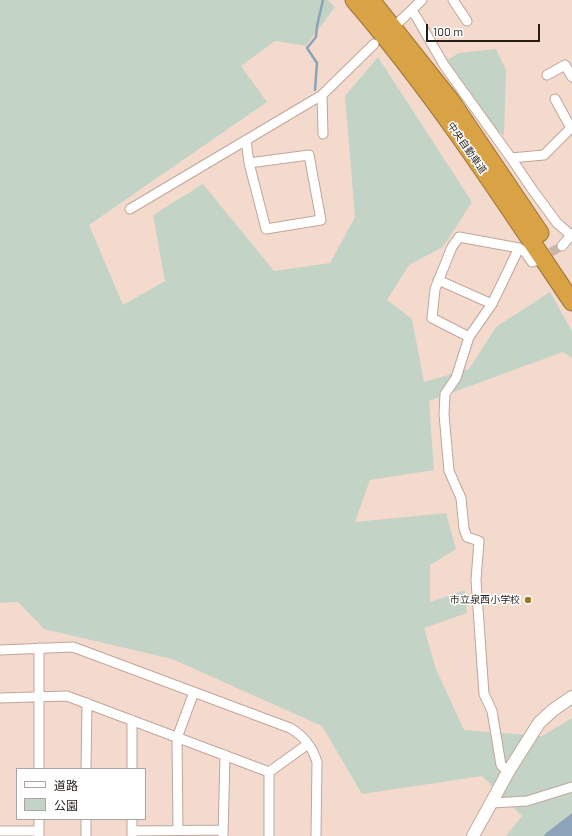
<!DOCTYPE html>
<meta charset="utf-8">
<style>
body{margin:0}
#map{position:relative;width:572px;height:836px;overflow:hidden;background:#f4dacd;font-family:Barlow,"Noto Sans JP",sans-serif}
canvas{display:block}
.legend{position:absolute;left:16px;top:768px;width:130px;height:52px;box-sizing:border-box;background:#fff;border:1px solid #a9a5a3;margin:0;padding:5px 7px;list-style:none;font-size:12px;color:#271e19}
.legend li{display:flex;align-items:center;gap:8px;height:20px}
.legend b{width:20px;border:1px solid #a9a5a3}
.scale{position:absolute;left:426px;top:24px;width:114px;height:18px;box-sizing:border-box;border:2px solid #271e19;border-top:0;padding-left:5px;font-size:12px;line-height:14px;white-space:nowrap;color:#271e19;-webkit-text-stroke:3px #fff;paint-order:stroke}
</style>
<div id="map">
<canvas width="572" height="836"></canvas>
<ul class="legend">
<li><b style="height:5px;background:#fff"></b>道路</li>
<li><b style="height:11px;background:#c3d4c6"></b>公園</li>
</ul>
<div class="scale">100 m</div>
</div>
<script>
const ctx = document.querySelector('canvas').getContext('2d');
ctx.lineJoin = 'round';
function fillPath(path, color) { ctx.fillStyle = color; ctx.fill(path, 'evenodd'); }
function stroke(path, color, width, dash) { ctx.strokeStyle = color; ctx.lineWidth = width; ctx.lineCap = dash ? 'butt' : 'round'; ctx.setLineDash(dash || []); ctx.stroke(path); }
function drawText(font, color, halo, rows, align = 'center') {
  ctx.font = font + ' Barlow,"Noto Sans JP",sans-serif'; ctx.lineWidth = 3; ctx.setLineDash([]); ctx.textBaseline = 'middle'; ctx.strokeStyle = halo; ctx.fillStyle = color; for (const [text, x, y, turn = 0] of rows) {
    ctx.save(); ctx.translate(x, y); ctx.rotate((+turn || 0) * Math.PI / 180); ctx.textAlign = isNaN(turn) ? turn : align; if (halo) ctx.strokeText(text, 0, 0); ctx.fillText(text, 0, 0); ctx.restore();
  }
}
fillPath(new Path2D(`
 M 0,0 L 328,0 L 335,7 L 306,46 L 275,41 L 241,66 L 267,102 L 89,225 L 123,305 L 165,281 L 153,215 L 203,184 L 274,271 L 330,263 L 355,217 L 345,96 L 378,57 L 472,202 L 443,247 L 409,265 L 387,300 L 412,319 L 424,382 L 469,369 L 496,327 L 550,292 L 572,331 L 572,358 L 563,352 L 429,401 L 434,470 L 370,480 L 355,522 L 446,513 L 456,549 L 430,565 L 430,602 L 465,590 L 467,613 L 424,628 L 436,669 L 464,730 L 542,736 L 572,718 L 572,813 L 544,836 L 506,836 L 522,816 L 482,776 L 362,794 L 322,726 L 172,659 L 44,629 L 18,602 L 0,603 Z
 M 496,49 L 506,70 L 504,135 L 495,129 L 447,60 L 459,53 Z`), '#c3d4c6');
fillPath(new Path2D(`
 M 572,813 L 572,836 L 544,836 L 545,834 Z`), '#8ca3b9');
stroke(new Path2D(`
 M 315,90 L 317,63 L 307,48 L 316,37 L 317,26 L 323,0`), '#8ca3b9', 2.5);
stroke(new Path2D(`
 M 539,259 L 562,246`), '#cbb4a9', 9, [9, 4.5]);
const minor = new Path2D(`
 M 453,0 L 467,21
 M 412,11 L 417,18 L 444,65 L 511,158 L 532,189 L 557,223 L 571,235
 M 399,22 L 422,0
 M 547,75 L 565,65 L 572,77
 M 322,95 L 323,134
 M 555,99 L 571,128
 M 246,140 L 249,163 L 266,229 L 321,220 L 309,155 L 249,163
 M 511,158 L 544,155 L 572,127
 M 130,209 L 322,95 L 374,44
 M 562,246 L 572,234
 M 438,280 L 492,304
 M 469,337 L 432,318 L 435,289 L 452,247 L 459,237 L 519,248 L 525,252 L 532,262 L 538,260
 M 0,650 L 73,647 L 290,728 C 304,736 312,746 317,762 L 316,836
 M 0,698 L 67,696 L 269,772
 M 132,720 L 132,769
 M 39,769 L 39,648
 M 86,769 L 87,703
 M 269,772 L 269,836
 M 269,772 L 308,744
 M 508,772 L 501,765 L 492,711 L 484,694 L 476,580 L 479,541 L 467,537 L 464,529 L 461,498 L 449,471 L 444,414 L 445,394 L 456,378 L 469,337 L 492,304 L 519,248
 M 492,803 L 527,801 L 572,787
 M 39,819 L 39,836
 M 178,830 L 177,738 L 194,692
 M 0,831 L 39,831
 M 132,831 L 223,830
 M 86,836 L 86,819
 M 132,836 L 132,819
 M 223,836 L 225,755`);
const tertiary = new Path2D(`
 M 473,836 L 508,772 L 539,723 L 553,710 L 572,697`);
const motorway = new Path2D(`
 M 354,0 C 435,94 503,199 572,302
 M 371,0 L 451,101 L 540,233`);
stroke(minor, '#bfa69a', 11);
stroke(tertiary, '#bfa69a', 14);
stroke(motorway, '#9a7436', 19);
stroke(minor, '#fff', 9);
stroke(tertiary, '#fff', 12);
stroke(motorway, '#d8a245', 17);
for (const [x, y, r, color] of [
 [528,600,4,"#9c7823"]
]) { const dot = new Path2D(); dot.arc(x, y, r, 0, 2 * Math.PI); ctx.fillStyle = color; ctx.fill(dot); stroke(dot, '#fff', 1.5); }
drawText('10px', '#271e19', '#fff', [
 ["中央自動車道",467,148,55]
]);
drawText('10px', '#271e19', '#fff', [
 ["市立泉西小学校",520,600]
], 'right');
</script>
